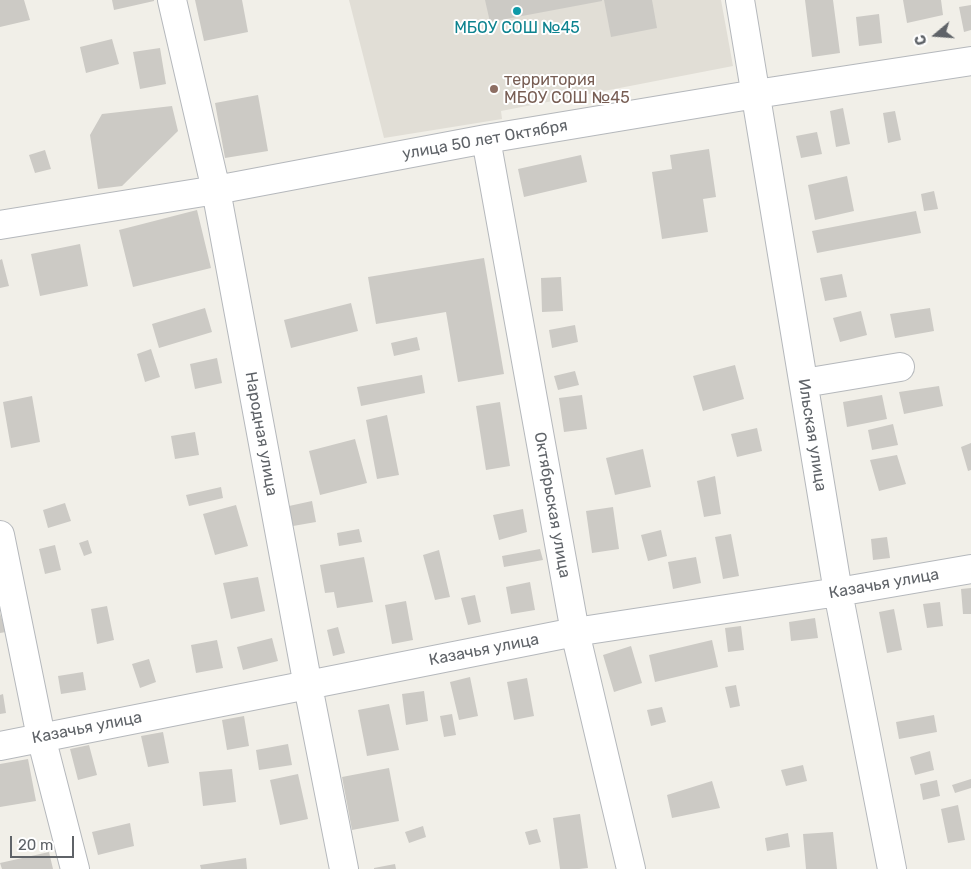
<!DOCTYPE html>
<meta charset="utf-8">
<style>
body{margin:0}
#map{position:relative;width:971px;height:869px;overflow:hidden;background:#f1efe8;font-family:Rubik,sans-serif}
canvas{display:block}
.north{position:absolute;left:911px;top:10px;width:50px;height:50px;-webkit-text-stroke:4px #fff;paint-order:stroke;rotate:252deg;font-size:14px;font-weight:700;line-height:20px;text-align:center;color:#5f6368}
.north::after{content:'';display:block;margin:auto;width:18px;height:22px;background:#5f6368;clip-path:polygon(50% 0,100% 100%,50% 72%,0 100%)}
.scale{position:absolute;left:10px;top:836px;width:64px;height:22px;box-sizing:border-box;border:2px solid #5f6368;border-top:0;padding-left:6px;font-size:15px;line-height:18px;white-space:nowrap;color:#5f6368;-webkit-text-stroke:4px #fff;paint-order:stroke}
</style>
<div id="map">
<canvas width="971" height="869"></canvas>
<div class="north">С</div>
<div class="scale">20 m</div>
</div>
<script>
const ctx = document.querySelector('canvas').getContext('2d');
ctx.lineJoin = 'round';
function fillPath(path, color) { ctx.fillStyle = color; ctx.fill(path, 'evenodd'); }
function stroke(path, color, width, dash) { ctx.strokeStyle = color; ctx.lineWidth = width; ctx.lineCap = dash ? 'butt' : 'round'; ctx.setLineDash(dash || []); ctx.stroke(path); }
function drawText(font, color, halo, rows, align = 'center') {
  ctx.font = font + ' Rubik,sans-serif'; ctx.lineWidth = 4; ctx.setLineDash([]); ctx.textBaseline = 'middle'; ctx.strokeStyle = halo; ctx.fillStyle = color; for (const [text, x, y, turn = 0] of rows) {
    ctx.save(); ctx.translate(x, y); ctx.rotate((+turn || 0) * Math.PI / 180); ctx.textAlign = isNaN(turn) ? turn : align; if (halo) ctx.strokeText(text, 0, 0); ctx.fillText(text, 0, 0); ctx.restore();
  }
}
fillPath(new Path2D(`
 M 349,0 L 721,0 L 733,66 L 501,111 L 502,119 L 384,138 Z`), '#e1ded6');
fillPath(new Path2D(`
 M 0,0 L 24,0 L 30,20 L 0,27 Z
 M 112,0 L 154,0 L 154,1 L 114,10 Z
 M 195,0 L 242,0 L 248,32 L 204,41 Z
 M 485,0 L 602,0 L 602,1 L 490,22 Z
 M 604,0 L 652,0 L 657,28 L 611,37 Z
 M 805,0 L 833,0 L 840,53 L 812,57 Z
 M 903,0 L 941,0 L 943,15 L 907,23 Z
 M 971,5 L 971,30 L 964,32 L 959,7 Z
 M 879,14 L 882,43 L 859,46 L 856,17 Z
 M 112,39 L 119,64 L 86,73 L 80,47 Z
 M 160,48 L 166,84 L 140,89 L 133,52 Z
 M 258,95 L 268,151 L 225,158 L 215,103 Z
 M 172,106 L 178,131 L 122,186 L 98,189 L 90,135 L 102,114 Z
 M 843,108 L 850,144 L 836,147 L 830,111 Z
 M 895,111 L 901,140 L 888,143 L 883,113 Z
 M 817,132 L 822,154 L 801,158 L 796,136 Z
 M 709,149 L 716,197 L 703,199 L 708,232 L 662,239 L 652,172 L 672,169 L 670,155 Z
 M 45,150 L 51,169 L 35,173 L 29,155 Z
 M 581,155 L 587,182 L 524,197 L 518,169 Z
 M 847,176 L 854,211 L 815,220 L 808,185 Z
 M 934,191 L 938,209 L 924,211 L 921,194 Z
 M 197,210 L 211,268 L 133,287 L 119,230 Z
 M 916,211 L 921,233 L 817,253 L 812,231 Z
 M 80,244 L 88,286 L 40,296 L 31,254 Z
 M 484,258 L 504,374 L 458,382 L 446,312 L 376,324 L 368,277 Z
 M 2,259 L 9,286 L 0,288 L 0,260 Z
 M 842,274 L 847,297 L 825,301 L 820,278 Z
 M 561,277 L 563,311 L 542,312 L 541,278 Z
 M 351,303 L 358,331 L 291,348 L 284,320 Z
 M 205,308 L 212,332 L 159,348 L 152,324 Z
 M 930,308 L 934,331 L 895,338 L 890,314 Z
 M 861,311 L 867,335 L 840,342 L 833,318 Z
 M 575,325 L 578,342 L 552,348 L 549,330 Z
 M 417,337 L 420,350 L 394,356 L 391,343 Z
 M 151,349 L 160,377 L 145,382 L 137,354 Z
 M 217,358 L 222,383 L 195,389 L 190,364 Z
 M 735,365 L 744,399 L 703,411 L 693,376 Z
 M 575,371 L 579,385 L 558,390 L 554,376 Z
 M 422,375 L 425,393 L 361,406 L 357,387 Z
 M 939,386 L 943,406 L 904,414 L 899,392 Z
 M 582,395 L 587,429 L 564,432 L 559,398 Z
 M 882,395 L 887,419 L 847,427 L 843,402 Z
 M 32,396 L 40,442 L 11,448 L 3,402 Z
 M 500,402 L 510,466 L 486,470 L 476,406 Z
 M 387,415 L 399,475 L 377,479 L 366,420 Z
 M 893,424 L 898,445 L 872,450 L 868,430 Z
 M 757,428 L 762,451 L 737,457 L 731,434 Z
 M 195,432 L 199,455 L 175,459 L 171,436 Z
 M 355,439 L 367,483 L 320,495 L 309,451 Z
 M 971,443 L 971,470 L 968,471 L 961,447 Z
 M 643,449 L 651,487 L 615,495 L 606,458 Z
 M 897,455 L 906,484 L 879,491 L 870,460 Z
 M 715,476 L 721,514 L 704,517 L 697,481 Z
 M 221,487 L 223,498 L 189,506 L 186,495 Z
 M 312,501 L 316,522 L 293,526 L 289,506 Z
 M 65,503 L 71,521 L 48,528 L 43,510 Z
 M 236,505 L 248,546 L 215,555 L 203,514 Z
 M 613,507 L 619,549 L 592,553 L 586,511 Z
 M 523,509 L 527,532 L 499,540 L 493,515 Z
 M 359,529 L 362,542 L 339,546 L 337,533 Z
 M 661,530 L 667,556 L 648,561 L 641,535 Z
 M 731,534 L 739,576 L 723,579 L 715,537 Z
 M 887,537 L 890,558 L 873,560 L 871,539 Z
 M 88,540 L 92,553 L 84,556 L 79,543 Z
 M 55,545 L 61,570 L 45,574 L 39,549 Z
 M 540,549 L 543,560 L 504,567 L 502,556 Z
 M 439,550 L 450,597 L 435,600 L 423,555 Z
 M 364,557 L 373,602 L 337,608 L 334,592 L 325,593 L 320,565 Z
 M 696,557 L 701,583 L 673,589 L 668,562 Z
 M 258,577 L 265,611 L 231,619 L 223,583 Z
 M 530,582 L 535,610 L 511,614 L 506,587 Z
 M 971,588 L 971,614 L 963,614 L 961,589 Z
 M 475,595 L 481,622 L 468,625 L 461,598 Z
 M 406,601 L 413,640 L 392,644 L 385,605 Z
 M 940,602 L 943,626 L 927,628 L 923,604 Z
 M 107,606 L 114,640 L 97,644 L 91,609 Z
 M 894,609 L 902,650 L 887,653 L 879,612 Z
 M 0,613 L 6,632 L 0,633 Z
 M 815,618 L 818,638 L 791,641 L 789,622 Z
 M 741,626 L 744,650 L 728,652 L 725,628 Z
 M 338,627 L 345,653 L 333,656 L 327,630 Z
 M 272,638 L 278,661 L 243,670 L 237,647 Z
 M 217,640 L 223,668 L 196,673 L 191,645 Z
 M 712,640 L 718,667 L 655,682 L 649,655 Z
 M 631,646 L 642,683 L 614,692 L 603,655 Z
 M 149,659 L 156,682 L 140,688 L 132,664 Z
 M 83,672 L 86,690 L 61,694 L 58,676 Z
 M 470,677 L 478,716 L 459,720 L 450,682 Z
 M 527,678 L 534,716 L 514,720 L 507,682 Z
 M 736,685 L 740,706 L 730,708 L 725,687 Z
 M 424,691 L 428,721 L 406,725 L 402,694 Z
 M 3,694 L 6,713 L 0,714 L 0,695 Z
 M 389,704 L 399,750 L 367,756 L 358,710 Z
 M 662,707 L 666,722 L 651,726 L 647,710 Z
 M 452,714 L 456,735 L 444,737 L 440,716 Z
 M 934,715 L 937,732 L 899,739 L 896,722 Z
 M 244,716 L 249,746 L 227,750 L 222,720 Z
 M 163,732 L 169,763 L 148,767 L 141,736 Z
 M 288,744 L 292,765 L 259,770 L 256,750 Z
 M 89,745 L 97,775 L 78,780 L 70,749 Z
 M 930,751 L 934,770 L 915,775 L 910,757 Z
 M 28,759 L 36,801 L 0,807 L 0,764 Z
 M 803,765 L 807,781 L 786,786 L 781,770 Z
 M 389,768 L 399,821 L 352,830 L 342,777 Z
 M 232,769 L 236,802 L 203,806 L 199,772 Z
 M 298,774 L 308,819 L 280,825 L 270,780 Z
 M 971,779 L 971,788 L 955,793 L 952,785 Z
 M 937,780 L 940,796 L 923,800 L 920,784 Z
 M 712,781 L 720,808 L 672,818 L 667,795 Z
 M 958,805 L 965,840 L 948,843 L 941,809 Z
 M 580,814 L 588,868 L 579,869 L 560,869 L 553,818 Z
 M 130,823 L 134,846 L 98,855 L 92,832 Z
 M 423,826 L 426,837 L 409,843 L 405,832 Z
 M 537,829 L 541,842 L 529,845 L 525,832 Z
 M 833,832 L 837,869 L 806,869 L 803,834 Z
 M 788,833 L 790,847 L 767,851 L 765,838 Z
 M 49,852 L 53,869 L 2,869 L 0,863 Z
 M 246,858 L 247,869 L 201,869 L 200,865 Z
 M 395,864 L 396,869 L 374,869 L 374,868 Z`), '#cccac5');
const minor = new Path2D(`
 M 172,0 L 216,190 L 308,686 L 344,869
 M 740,0 L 838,592 L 892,869
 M 486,139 L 575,632 L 631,869
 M 0,225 L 216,190 L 486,139 L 756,94 L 971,61
 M 804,383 L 900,367
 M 0,535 L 41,737 L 75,869
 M 0,746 L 575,632 L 838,592 L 971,569`);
stroke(minor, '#b5b8bc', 30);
stroke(minor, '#fff', 28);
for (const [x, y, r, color] of [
 [517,11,5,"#0f9aa8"],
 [494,89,5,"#8d6e63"]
]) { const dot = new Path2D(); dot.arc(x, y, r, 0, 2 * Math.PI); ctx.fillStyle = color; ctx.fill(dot); stroke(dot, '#fff', 2); }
drawText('16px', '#0d838f', '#fff', [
 ["МБОУ СОШ №45",517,28]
]);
drawText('16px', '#785e54', '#fff', [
 ["территория",504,80],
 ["МБОУ СОШ №45",504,98]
], 'left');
drawText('16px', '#5f6368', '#fff', [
 ["улица 50 лет Октября",485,140,-10],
 ["Народная улица",261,434,80],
 ["Ильская улица",812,435,81],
 ["Октябрьская улица",552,505,80],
 ["Казачья улица",884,584,-10],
 ["Казачья улица",484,650,-11],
 ["Казачья улица",87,728,-11]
]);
</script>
